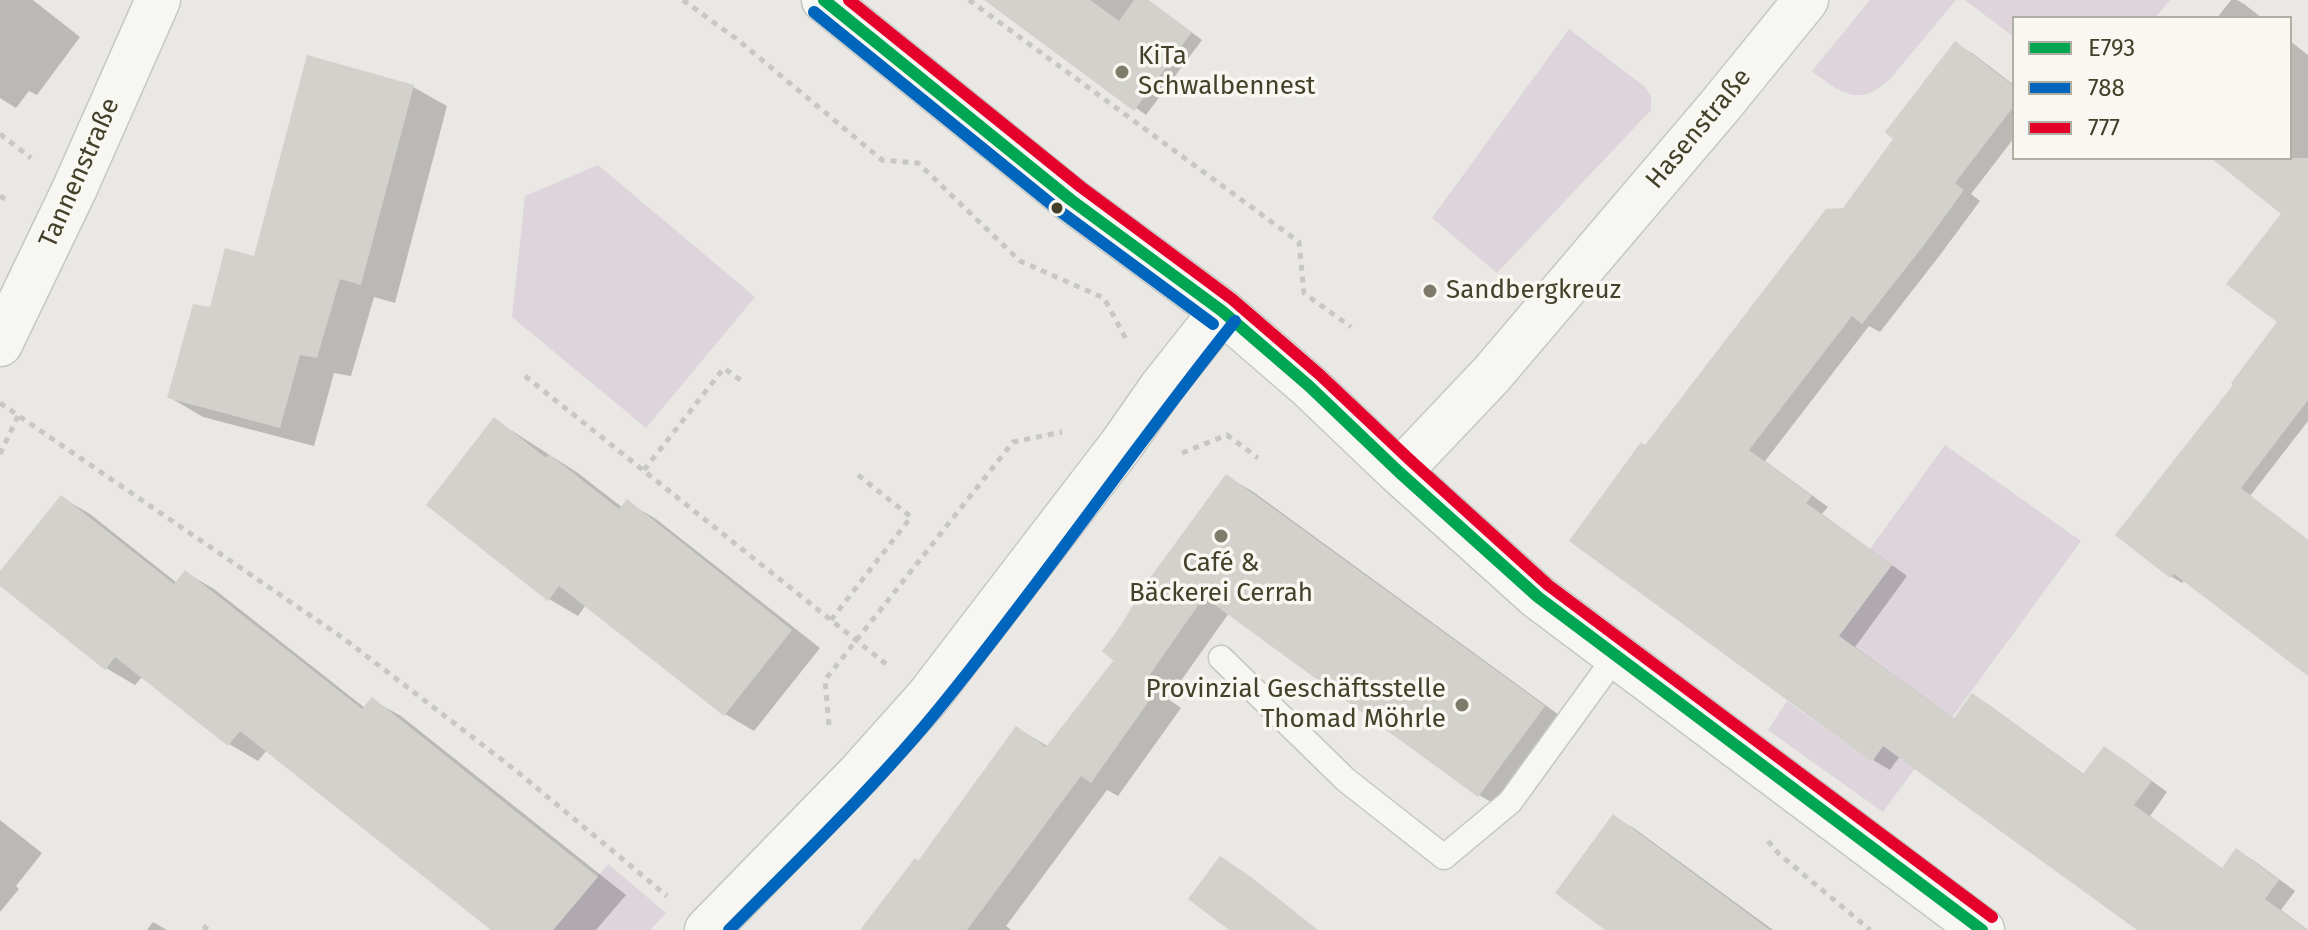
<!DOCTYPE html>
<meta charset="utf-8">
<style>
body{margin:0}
#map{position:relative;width:2308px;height:930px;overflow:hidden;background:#e9e8e4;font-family:"Fira Sans",sans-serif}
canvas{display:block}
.legend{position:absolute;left:2012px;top:16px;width:280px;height:144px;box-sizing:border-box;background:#f8f7f2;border:2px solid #b0aea2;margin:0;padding:10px 14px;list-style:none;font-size:24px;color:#444029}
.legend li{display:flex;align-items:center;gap:16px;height:40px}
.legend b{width:40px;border:2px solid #b0aea2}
</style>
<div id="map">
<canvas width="2308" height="930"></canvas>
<ul class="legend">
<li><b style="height:10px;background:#00a651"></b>E793</li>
<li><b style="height:10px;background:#0065bd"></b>788</li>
<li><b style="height:10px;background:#e4002b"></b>777</li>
</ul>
</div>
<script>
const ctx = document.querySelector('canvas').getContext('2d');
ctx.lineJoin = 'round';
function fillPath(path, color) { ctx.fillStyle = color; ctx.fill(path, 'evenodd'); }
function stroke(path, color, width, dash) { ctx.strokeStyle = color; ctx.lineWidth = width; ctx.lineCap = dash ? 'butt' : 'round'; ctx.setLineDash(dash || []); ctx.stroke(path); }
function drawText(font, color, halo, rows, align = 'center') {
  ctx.font = font + ' "Fira Sans",sans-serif'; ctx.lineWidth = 7; ctx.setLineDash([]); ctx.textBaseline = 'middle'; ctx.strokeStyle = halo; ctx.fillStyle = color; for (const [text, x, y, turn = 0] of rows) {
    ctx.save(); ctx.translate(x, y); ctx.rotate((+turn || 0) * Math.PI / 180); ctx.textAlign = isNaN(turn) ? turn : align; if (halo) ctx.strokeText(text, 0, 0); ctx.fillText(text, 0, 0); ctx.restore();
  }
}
fillPath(new Path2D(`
 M 1870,0 L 1956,0 L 1891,78 C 1860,108 1841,94 1812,71 Z
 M 1965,0 L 2170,0 L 2155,18 L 2014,18 L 2014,37 Z
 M 1569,29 L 1645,87 L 1651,96 L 1651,110 L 1497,273 L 1432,218 Z
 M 598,165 L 755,297 L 646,428 L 512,317 L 525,196 Z
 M 1945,445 L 2081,541 L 1883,812 L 1768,730 L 1787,701 L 1872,762 L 1920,694 L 1839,636 L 1891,566 L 1870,549 Z
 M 608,864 L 666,913 L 650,930 L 553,930 Z`), '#ddd4dc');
fillPath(new Path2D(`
 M 0,0 L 33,0 L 80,37 L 37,95 L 29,91 L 16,108 L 0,98 Z
 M 987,0 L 1148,0 L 1202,40 L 1146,115 Z
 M 2231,0 L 2237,0 L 2244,4 L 2262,18 L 2217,18 Z
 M 2290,41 L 2308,55 L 2308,421 L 2250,496 L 2308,540 L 2308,674 L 2185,580 L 2182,583 L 2172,577 L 2118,535 L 2236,384 L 2279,322 L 2284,214 L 2214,158 L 2290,158 Z
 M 1955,44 L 1972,53 L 2014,85 L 2014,138 L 1971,194 L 1980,201 L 1940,255 L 1880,332 L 1869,326 L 1765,461 L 1828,507 L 1822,514 L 1907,576 L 1855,647 L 1955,719 L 1973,695 L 1989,705 L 2085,775 L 2104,749 L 2121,758 L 2167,792 L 2150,816 L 2223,869 L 2237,851 L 2253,860 L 2295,891 L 2281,910 L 2308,930 L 2141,930 L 1900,756 L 1890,770 L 1873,760 L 1571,540 L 1645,447 L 1844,210 L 1896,138 Z
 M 413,87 L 447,106 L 395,303 L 374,297 L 351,376 L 334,373 L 314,446 L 203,417 L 169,397 L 211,309 L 255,258 Z
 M 495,420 L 578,473 L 623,508 L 627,502 L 656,519 L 820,648 L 754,731 L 725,714 L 586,605 L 578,616 L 549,599 Z
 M 1226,476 L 1252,491 L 1570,723 L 1505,810 L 1479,795 L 1229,613 L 1168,699 L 1181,708 L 1118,796 L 1107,790 L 1006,926 L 1011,930 L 862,930 L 919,863 L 1017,728 L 1049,747 L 1122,668 Z
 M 61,497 L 90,514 L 177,583 L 185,572 L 214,589 L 365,708 L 372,700 L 401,716 L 626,895 L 596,930 L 494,930 L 267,750 L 258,761 L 229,744 L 143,676 L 135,685 L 106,668 L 0,584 L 0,575 Z
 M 1614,817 L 1635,829 L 1773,930 L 1609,930 Z
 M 0,820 L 42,853 L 16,886 L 19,889 L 0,912 Z
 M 153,922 L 167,930 L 147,930 Z`), '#0003');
fillPath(new Path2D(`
 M 984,0 L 1090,0 L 1119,21 L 1134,0 L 1148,0 L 1192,32 L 1134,111 Z
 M 1955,41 L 2014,86 L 2014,106 L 1955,183 L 1964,190 L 1924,245 L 1862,324 L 1852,316 L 1749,450 L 1812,496 L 1806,503 L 1892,565 L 1839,636 L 1954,718 L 1972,693 L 2083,774 L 2104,746 L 2152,781 L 2134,805 L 2222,868 L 2236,848 L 2279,880 L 2265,899 L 2307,930 L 2137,930 L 1883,746 L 1872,762 L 1569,541 L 1641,442 L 1645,445 L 1826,209 L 1843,208 L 1893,139 L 1885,132 Z
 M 307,55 L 414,85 L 361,285 L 340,279 L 317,358 L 300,355 L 280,428 L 167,398 L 193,304 L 210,307 L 225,248 L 254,256 Z
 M 2211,158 L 2308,158 L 2308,400 L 2241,488 L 2308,540 L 2308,676 L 2174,574 L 2170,578 L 2115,535 L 2233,385 L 2231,383 L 2277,322 L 2226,284 L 2281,214 Z
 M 494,417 L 546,458 L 549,454 L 619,509 L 627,499 L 792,630 L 724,716 L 559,586 L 548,601 L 426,505 Z
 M 1226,474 L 1545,706 L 1478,797 L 1204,597 L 1144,683 L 1156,691 L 1091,783 L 1081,776 L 967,930 L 860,930 L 915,858 L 918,861 L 1016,726 L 1046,747 L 1113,661 L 1116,663 L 1102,651 L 1117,631 L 1152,575 Z
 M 61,495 L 174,584 L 185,570 L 362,709 L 372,697 L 598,877 L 553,930 L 491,930 L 240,731 L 228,746 L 115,657 L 105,670 L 0,586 L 0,571 Z
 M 1613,814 L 1770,930 L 1605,930 L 1555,893 Z
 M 1220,856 L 1251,877 L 1318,930 L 1229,930 L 1188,899 Z`), '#d2d1cc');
const service = new Path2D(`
 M 1221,658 L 1346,780 L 1444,857 L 1510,802 L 1616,656`);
const minor = new Path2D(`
 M 824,0 L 1071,200 L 1222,311 L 1309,386 L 1399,472 L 1538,597 L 1982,930
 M 0,344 L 74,190 L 158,0
 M 1399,472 L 1491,375 L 1719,107 L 1806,0
 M 707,930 L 860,773 L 928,697 L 1122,444 L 1161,388 L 1222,311`);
stroke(service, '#c7c6c2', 27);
stroke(minor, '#c7c6c2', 47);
stroke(new Path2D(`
 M 683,0 L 738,40 L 882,160 L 918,163 L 1020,261 L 1104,298 L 1126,339 L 1125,343
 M 969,0 L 1299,242 L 1304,293 L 1351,327
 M 0,134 L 31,158
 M 0,196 L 10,202
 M 525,376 L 886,664
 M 0,403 L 343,638 L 514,769 L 667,896
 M 1182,453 L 1227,435 L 1258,458
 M 0,454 L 18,416
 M 644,470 L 724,368 L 743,382
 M 831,620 L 911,517 L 858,475
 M 829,725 L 825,680 L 1013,442 L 1062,432
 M 1768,841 L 1779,854 L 1870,930
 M 203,926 L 208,930`), '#c8c7c2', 5, [6, 6]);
stroke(service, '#f6f6f3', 24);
stroke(minor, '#f6f6f3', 44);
stroke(new Path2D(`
 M 824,0 L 1071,200 L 1222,311 L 1309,386 L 1399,472 L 1538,597 L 1982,930`), '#00a651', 12);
stroke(new Path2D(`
 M 814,12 L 1061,212 L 1213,324
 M 729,930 C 801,857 877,785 941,706 C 1043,581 1134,447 1235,321`), '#0065bd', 12);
stroke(new Path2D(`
 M 849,0 L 1081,187 L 1232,299 L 1319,374 L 1410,460 L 1548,585 L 1992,917`), '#e4002b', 12);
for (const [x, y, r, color] of [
 [1122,72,8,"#7e7b6a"],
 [1057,208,7,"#444029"],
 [1430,291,8,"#7e7b6a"],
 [1221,536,8,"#7e7b6a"],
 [1462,705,8,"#7e7b6a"]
]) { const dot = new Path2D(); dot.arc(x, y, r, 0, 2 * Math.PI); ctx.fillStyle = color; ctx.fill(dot); stroke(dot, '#f8f7f2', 3); }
drawText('26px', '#444029', '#f8f7f2', [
 ["KiTa",1138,57],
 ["Schwalbennest",1138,87],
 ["Sandbergkreuz",1446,291],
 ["Café &",1221,564,"center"],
 ["Bäckerei Cerrah",1221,594,"center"],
 ["Provinzial Geschäftsstelle",1446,690,"right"],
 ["Thomad Möhrle",1446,720,"right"]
], 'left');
drawText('26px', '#444029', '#f8f7f2', [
 ["Hasenstraße",1699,129,-50],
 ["Tannenstraße",80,173,-66]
]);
</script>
